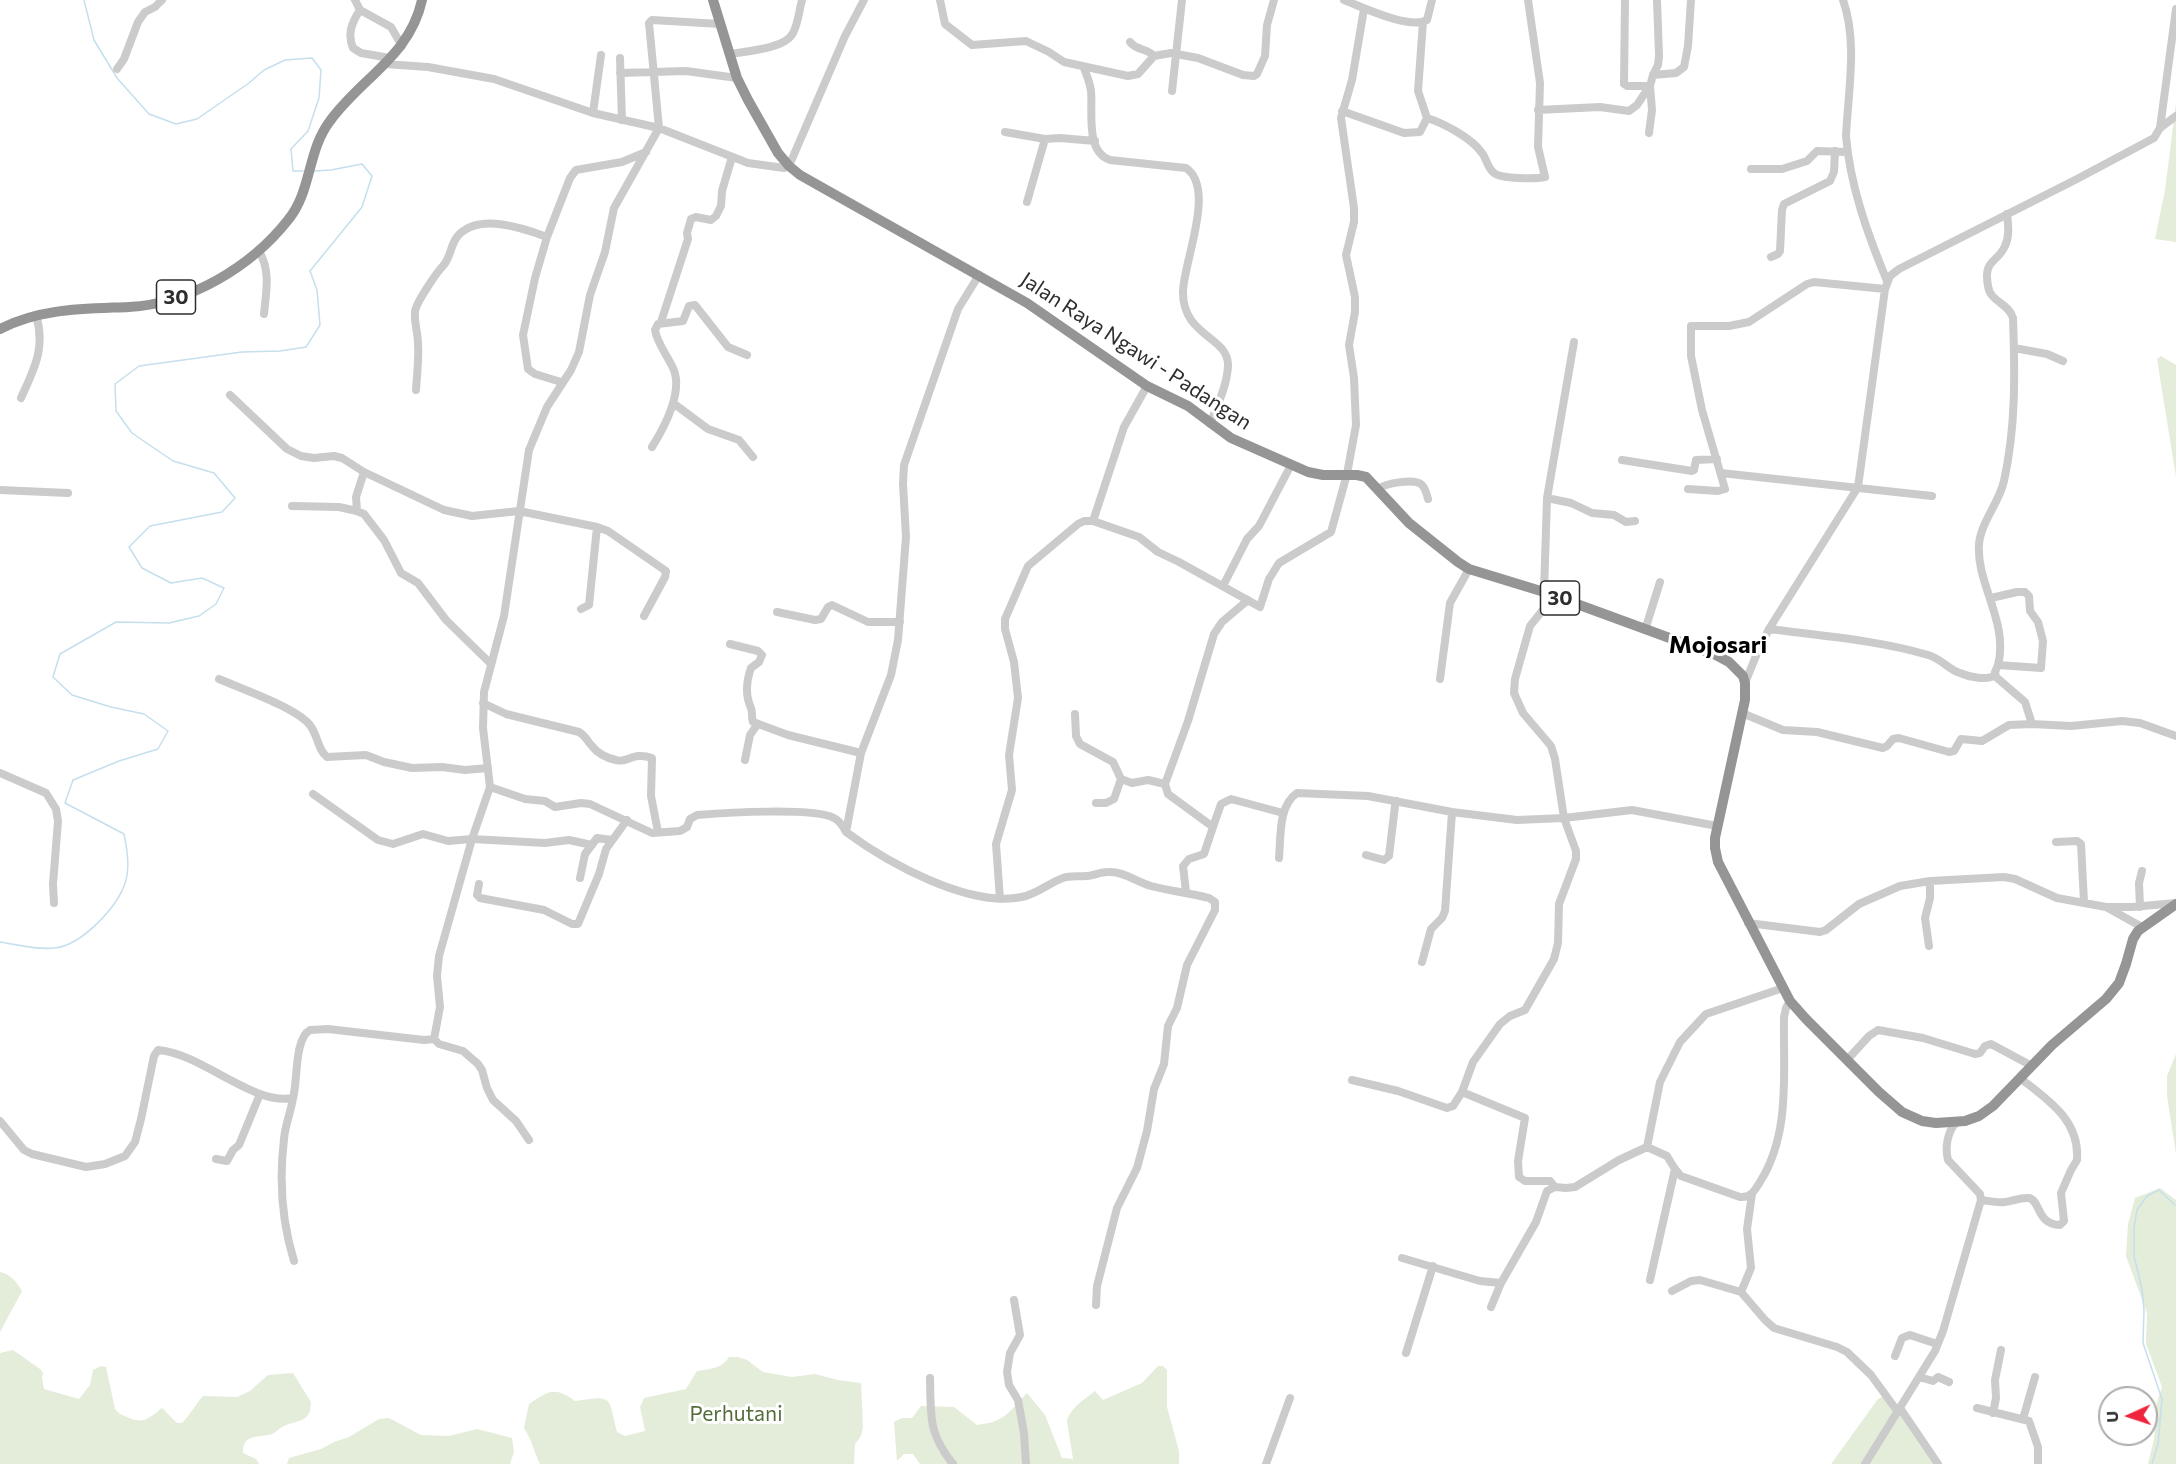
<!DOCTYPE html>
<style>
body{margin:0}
#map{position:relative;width:2176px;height:1464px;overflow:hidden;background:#fff;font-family:Commissioner,sans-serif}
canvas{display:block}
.north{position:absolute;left:2098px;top:1386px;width:60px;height:60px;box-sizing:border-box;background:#fff;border:2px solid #ababab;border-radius:50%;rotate:267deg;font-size:16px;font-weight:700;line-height:24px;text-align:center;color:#2e2e2e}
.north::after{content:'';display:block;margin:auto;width:21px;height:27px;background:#ef253d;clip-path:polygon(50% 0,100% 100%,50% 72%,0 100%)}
</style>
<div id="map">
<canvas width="2176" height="1464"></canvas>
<div class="north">U</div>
</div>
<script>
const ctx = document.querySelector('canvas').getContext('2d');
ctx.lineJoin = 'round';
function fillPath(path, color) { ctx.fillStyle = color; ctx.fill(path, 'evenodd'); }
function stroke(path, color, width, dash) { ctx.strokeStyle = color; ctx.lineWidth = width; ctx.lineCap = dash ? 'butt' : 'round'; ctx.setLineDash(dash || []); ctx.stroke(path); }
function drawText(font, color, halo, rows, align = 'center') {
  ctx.font = font + ' Commissioner,sans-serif'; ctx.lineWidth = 6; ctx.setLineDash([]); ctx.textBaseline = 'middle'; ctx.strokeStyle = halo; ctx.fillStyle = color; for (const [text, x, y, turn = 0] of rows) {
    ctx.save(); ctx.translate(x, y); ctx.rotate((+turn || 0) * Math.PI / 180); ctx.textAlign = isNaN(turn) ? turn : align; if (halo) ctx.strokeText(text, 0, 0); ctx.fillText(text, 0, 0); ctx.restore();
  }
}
fillPath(new Path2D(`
 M 2176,103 L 2176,242 L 2155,239 L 2165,190 Z
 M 2161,356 L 2176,365 L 2176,477 L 2157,359 Z
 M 2176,1054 L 2176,1154 L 2167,1096 L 2167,1076 Z
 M 2160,1188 L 2176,1200 L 2176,1464 L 2148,1464 L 2154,1439 L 2157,1402 L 2162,1387 L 2146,1344 L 2147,1313 L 2126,1256 L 2128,1224 L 2135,1198 Z
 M 0,1272 C 10,1274 17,1282 22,1291 L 0,1332 Z
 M 13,1350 L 40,1369 L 43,1373 L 42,1378 L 44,1389 L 79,1399 L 90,1385 L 93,1370 L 101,1366 L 106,1367 L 115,1409 C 119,1414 122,1415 127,1417 C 144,1425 149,1418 162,1408 L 177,1423 L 182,1423 C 190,1415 195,1405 203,1396 L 237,1397 L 250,1391 L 268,1375 L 293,1373 L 311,1402 C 311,1423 297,1420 284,1426 C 280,1428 276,1432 272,1434 C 260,1438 242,1433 243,1453 L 256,1459 L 259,1464 L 0,1464 L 0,1353 Z
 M 729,1357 L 738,1357 L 747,1360 L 763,1372 L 792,1377 L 815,1374 L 838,1380 L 861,1383 L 863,1427 L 861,1436 L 855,1444 L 854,1464 L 540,1464 C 534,1452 532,1440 524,1428 L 529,1404 C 549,1391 554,1386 575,1401 C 614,1395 608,1396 617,1432 L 625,1436 L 645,1431 L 640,1407 L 644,1398 L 686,1389 L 697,1371 C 709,1369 722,1369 729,1357 Z
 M 1158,1366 L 1163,1366 L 1167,1370 L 1167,1407 L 1179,1451 L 1179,1464 L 920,1464 L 913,1454 L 904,1454 L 897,1461 L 894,1422 L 902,1418 L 912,1418 L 921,1406 L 954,1407 L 977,1425 C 1005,1422 1008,1413 1027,1393 L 1045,1415 L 1062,1458 L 1073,1459 L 1067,1421 C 1070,1408 1085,1399 1095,1391 L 1103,1400 L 1142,1383 Z
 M 1884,1396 L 1907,1422 L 1935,1464 L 1831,1464 L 1878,1399 Z
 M 389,1418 L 421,1435 L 449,1436 L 477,1429 L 512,1438 L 514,1452 L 510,1464 L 287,1464 L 289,1458 L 321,1449 L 334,1442 L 349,1437 L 379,1419 Z`), '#e4ecda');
stroke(new Path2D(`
 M 84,0 L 94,40 L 117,78 L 149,114 L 176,124 L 197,119 L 249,83 L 264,70 L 285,60 L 312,58 L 321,70 L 319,98 L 308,131 L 291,149 L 293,171 L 303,171
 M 0,942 C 18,945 37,950 55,948 C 82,945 119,906 126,880 C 130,866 127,848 124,834 L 65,803 L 73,780 L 119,761 L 158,749 L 168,731 L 144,714 L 111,707 L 72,695 L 53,677 L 60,654 L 116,622 L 169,623 L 199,616 L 216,604 L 224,588 L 202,578 L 171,583 L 142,568 L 129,547 L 150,526 L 222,512 L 235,498 L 214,473 L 173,461 L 132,433 L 116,411 L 115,384 L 139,366 L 242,352 L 280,351 L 306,347 L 320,325 L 317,290 L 310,271 L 362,207 L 372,176 L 362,164 L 331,170 L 314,171
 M 2152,1464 L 2158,1444 L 2162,1399 L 2143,1343 L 2144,1310 L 2142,1289 L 2134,1256 L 2134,1228 L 2137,1210 L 2147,1196 L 2159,1190 L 2175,1205`), '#c5dfed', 1.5);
stroke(new Path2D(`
 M 355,0 L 360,10 L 391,27 L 402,46
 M 940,0 L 945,24 L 972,45 L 1026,41 L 1049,52 L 1064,62 L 1128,76 L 1138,74 L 1154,56 L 1171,53 L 1198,58 L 1243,75 L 1254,76 L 1257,74 L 1265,56 L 1267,25 L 1274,0
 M 1344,0 C 1362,7 1410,30 1427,20 L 1432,0
 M 1625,0 L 1624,84 L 1627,86 L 1650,86
 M 1843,0 C 1858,42 1848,92 1846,136 C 1850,186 1868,235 1887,281
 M 360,10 C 352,22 347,34 353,48 L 361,53 L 390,58
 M 1130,42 C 1137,51 1147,48 1154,56
 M 730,54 C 747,51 785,49 793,33 C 798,24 799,11 802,0
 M 620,58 L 622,120
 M 385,64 L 428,67 L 494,79 L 593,113 L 659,128 L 748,163 L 784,168 L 789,166 L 845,36 L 864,0
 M 1084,68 C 1087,76 1090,83 1091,91 C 1093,110 1085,152 1110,160 L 1186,168 C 1216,188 1184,261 1183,291 C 1182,337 1229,336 1228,366 C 1227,386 1217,406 1210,424
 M 117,69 L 124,59 L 138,22 L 145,12 L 155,7 L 162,0
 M 620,73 L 686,71 L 737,78
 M 1653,75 L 1676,73 L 1684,67 L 1688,46 L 1691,0
 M 1172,91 L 1182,0
 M 1538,110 L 1600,107 L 1629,111 L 1637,105 L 1649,87
 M 1342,111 L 1404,133 L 1420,132 L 1427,118 L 1418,91 L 1423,22
 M 593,113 L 601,55
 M 1427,118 C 1443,123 1472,138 1482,153 C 1487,159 1487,168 1494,173 C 1501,179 1536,179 1545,177 L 1538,147 L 1540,83 L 1528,0
 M 2160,128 L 2176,116
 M 1005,132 L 1045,139 L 1060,138 L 1095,141
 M 1649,133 L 1652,110 L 1650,86 L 1653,75 L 1658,65 L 1659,56 L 1657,0
 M 1751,169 L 1782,169 L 1807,161 L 1817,151 L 1847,152
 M 1027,202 L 1045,139
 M 259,251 C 271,271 266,292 264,314
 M 1771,257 L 1778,254 L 1780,251 L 1782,210 L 1784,204 L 1830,181 L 1834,172 L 1835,151
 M 979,275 L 958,309 L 904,465 L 903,484 L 906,537 L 898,640 L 891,675 L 861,753 L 846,832 C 888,863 969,908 1022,897 C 1037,894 1049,883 1063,878 C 1071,875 1078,877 1086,876 C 1093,876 1100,872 1108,872 C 1123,871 1137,882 1151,886 C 1170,891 1190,893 1209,898 L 1215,902 L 1215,910 L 1187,965 L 1177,1008 L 1168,1026 L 1164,1064 L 1154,1089 L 1147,1131 L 1137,1168 L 1117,1208 L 1097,1286 L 1096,1305
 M 661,322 L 688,239 L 687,233 L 691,219 L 696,217 L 711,220 L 716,216 L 721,206 L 722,191 L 732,157
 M 2014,348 L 2047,354 L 2063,361
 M 561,382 L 535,374 L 528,369 L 523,335 L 535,278 L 547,237 L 570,178 L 576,170 L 622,162 L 646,152
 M 1147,386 L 1124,427 L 1093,521 L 1139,537 L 1158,552 L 1179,562 L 1260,607 L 1269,579 L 1279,563 L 1331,532 L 1347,474 L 1356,425 L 1354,378 L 1349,345 L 1355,312 L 1355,297 L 1346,255 L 1354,222 L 1354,208 L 1341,118 L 1352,80 L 1364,9
 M 416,390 C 417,374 419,359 418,344 C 418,333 414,322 415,312 C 415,304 437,272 443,266 C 451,257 450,246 457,237 C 477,212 523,228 547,237
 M 230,395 L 287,449 L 301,456 L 314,458 L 334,456 L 342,458 L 364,472 L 444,510 L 472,516 L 519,511 L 597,527 L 608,531 L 666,571 L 665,577 L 644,616
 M 21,398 C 34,369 46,348 36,315
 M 673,403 L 708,429 L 739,440 L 753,457
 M 652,447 C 664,428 684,391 673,368 C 667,355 657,343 655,330 L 658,324 L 683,321 L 689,306 L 695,305 L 728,347 L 747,355
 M 1622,460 L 1692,471 L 1694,470 L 1696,460 L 1717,459
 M 1721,473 L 1932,496
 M 1378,489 C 1386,483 1415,478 1422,485 C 1425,488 1427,495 1428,499
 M 1688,489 L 1718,491 L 1725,489 L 1702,410 L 1691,356 L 1691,326 L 1729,326 L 1749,322 L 1807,284 L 1814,282 L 1885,289
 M 0,490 L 68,493
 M 1547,498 L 1571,503 L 1592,513 L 1614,515 L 1626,522 L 1635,521
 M 292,506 L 339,507 L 357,511 L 364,514 L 384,540 L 401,573 L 418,583 L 446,620 L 491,664
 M 357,511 L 356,497 L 364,472
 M 1223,586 L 1247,539 L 1259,526 L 1291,465
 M 1544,592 L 1547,498 L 1574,342
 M 1554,596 L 1530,626 L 1515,679 L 1514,693 L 1523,713 L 1551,746 L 1555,759 L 1564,818 L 1576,851 L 1576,859 L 1559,904 L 1558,943 L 1554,959 L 1525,1010 L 1510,1016 L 1500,1024 L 1473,1062 L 1462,1092 L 1525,1118 L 1518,1161 L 1519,1177 L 1525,1181 L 1550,1181 L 1555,1187
 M 1991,598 L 2017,592 L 2025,592 L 2029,596 L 2030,611 L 2038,622 L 2043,641 L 2041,668 L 1998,665 L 1995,672 L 1996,677 L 2025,702 L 2032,724
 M 581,609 L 589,605 L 597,527
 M 777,612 L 815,620 L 821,619 L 828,607 L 832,605 L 868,622 L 900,622
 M 1769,629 C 1822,636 1877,640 1928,655 C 1942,659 1949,670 1960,673 C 1969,677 1988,681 1995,675
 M 1645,630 L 1660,582
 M 730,644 L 758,651 L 762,655 L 759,662 L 751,668 C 746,682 745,695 751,708 C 753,713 751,717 753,722 L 788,735 L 861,753
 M 1998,665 C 2009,622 1976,584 1979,544 C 1981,522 1999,503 2004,481 C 2016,426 2015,374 2013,318 C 2009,303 1990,302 1988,286 C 1983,259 1997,264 2005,246 C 2010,236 2008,224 2007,214
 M 219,679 C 242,689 294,707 309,724 C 318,734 317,749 327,757 L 366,755 L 384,762 L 412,768 L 442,767 L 465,770 L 488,768
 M 1440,679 L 1450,603 L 1469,569
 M 1745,683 L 1758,651 L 1769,629 L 1858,487 L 1885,289 L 1890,276 L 1899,269 L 2077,179 L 2154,138 L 2160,128 L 2176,9
 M 483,703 L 506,714 L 579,732 C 586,736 587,741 592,746 C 598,754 607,758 616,760 C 627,764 632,751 652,758 L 651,796 L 658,832
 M 1742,713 L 1783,730 L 1817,732 L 1883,748 L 1887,746 L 1893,739 L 1899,738 L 1949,752 L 1954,751 L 1961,739 L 1982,741 L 2009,725 L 2032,724 L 2071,726 L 2122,721 L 2140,723 L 2176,736
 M 1075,714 L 1076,736 L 1080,744 L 1113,762 L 1121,779 L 1132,783 L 1148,780 L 1165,784
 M 745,760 L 750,735 L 757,725
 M 0,773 L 46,793 L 56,809 L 58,821 L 53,884 L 54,903
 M 490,787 L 525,799 L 545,801 L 555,807 L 581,803 L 590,804 L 652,833 L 680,831 L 687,827 L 690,819 L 697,815 C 723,813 813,807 834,818 C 840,821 843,826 846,832
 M 313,794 L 378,840 L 393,844 L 423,834 L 448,841 L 472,839 L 545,843 L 569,840 L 592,845
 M 1096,803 L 1106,803 L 1114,799 L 1121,779
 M 1213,827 L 1221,804 L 1231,799 L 1283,813
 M 2056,842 L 2077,841 L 2081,844 L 2084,902
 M 1366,855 L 1384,860 L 1389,856 L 1395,806 L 1397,801
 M 1279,858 C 1281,837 1278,806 1297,793 L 1368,796 L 1452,812 L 1517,820 L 1564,818 L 1632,810 L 1717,826
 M 580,878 L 585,854 L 597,838 L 612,840
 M 479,884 L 477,895 L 480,898 L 544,910 L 572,924 L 578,924 L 599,874 L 606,849 L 627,820
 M 1186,892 L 1183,866 L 1189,859 L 1204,854 L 1213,827 L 1168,794 L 1165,784 L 1188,721 L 1214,634 L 1222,622 L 1248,600
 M 1000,899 L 996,844 L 1012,790 L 1009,755 L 1018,698 L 1014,662 L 1005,629 L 1005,619 L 1028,566 L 1078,524 L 1084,521 L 1093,521
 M 2107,907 L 2132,907 L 2176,903
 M 2140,907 L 2139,883 L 2142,871
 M 1748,923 L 1820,932 L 1826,930 L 1859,904 L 1900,886 L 1930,881 L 2004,877 L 2015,879 L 2057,898 L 2106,907 L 2142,927
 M 1929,946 L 1925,918 L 1930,898 L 1930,881
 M 1422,962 L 1431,929 L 1442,918 L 1445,911 L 1452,812
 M 1847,1060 L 1869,1036 L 1878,1030 L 1923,1038 L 1975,1054 L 1980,1053 L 1985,1046 L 1991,1044 L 2032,1066
 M 1352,1080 L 1398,1091 L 1447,1108 L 1453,1106 L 1462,1092
 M 293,1098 C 291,1112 285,1125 284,1139 C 279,1180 282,1222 294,1261
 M 0,1121 L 24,1150 L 32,1154 L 86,1167 L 105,1164 L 125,1156 L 135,1142 L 141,1119 L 154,1056 L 158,1050 C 201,1053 253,1106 293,1098 C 298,1081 294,1039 310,1030 L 328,1029 L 424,1040 L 434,1039
 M 529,1140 L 516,1121 L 493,1100 L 487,1088 L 482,1070 L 478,1064 L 463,1051 L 439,1044 L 434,1039 L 440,1007 L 437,976 L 439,956 L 472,839 L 490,787 L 483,728 L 484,692 L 504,616 L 529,450 L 547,407 L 571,370 L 579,352 L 590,295 L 605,252 L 614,208 L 659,128 L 649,23 L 652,20 L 720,24
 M 1647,1147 L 1660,1082 L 1680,1042 L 1706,1014 L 1783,988
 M 216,1159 L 227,1161 L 233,1150 L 239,1145 L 260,1094
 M 1981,1200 C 1989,1201 1997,1203 2005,1202 C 2013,1201 2021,1197 2029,1198 C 2041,1201 2036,1224 2060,1225 L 2064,1221 L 2061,1193 L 2071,1170 L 2077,1160 C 2080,1120 2048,1100 2020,1078
 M 1402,1258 L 1480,1281 L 1501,1283 L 1536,1222 L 1547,1191 L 1555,1187 L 1566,1188 L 1575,1187 L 1619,1160 L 1647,1147 L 1667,1156 L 1675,1169 L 1681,1176 L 1740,1197 C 1751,1198 1755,1190 1760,1182 C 1791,1133 1783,1072 1784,1017 L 1786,1008 L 1790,1001
 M 1650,1280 L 1675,1169
 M 1672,1291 L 1691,1281 L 1700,1280 L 1741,1292 L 1765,1320 L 1774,1328 L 1837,1347 L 1847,1352 L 1871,1375 L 1898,1412
 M 1741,1292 L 1751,1268 L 1747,1229 L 1752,1194
 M 1014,1300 L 1020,1335 L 1010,1353 L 1007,1372 L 1009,1385 L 1018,1400 L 1024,1433 L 1026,1464
 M 1491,1307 L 1501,1283
 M 1406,1353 L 1433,1266
 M 1895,1356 L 1902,1338 L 1910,1335 L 1937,1344
 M 1919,1377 L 1933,1381 L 1938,1377 L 1949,1382
 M 930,1378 C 931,1416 928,1433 953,1464
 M 1900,1408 L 1938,1464
 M 1977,1408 L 2029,1421 L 2038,1447 L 2038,1464
 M 1993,1413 L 1996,1398 L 1995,1380 L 2001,1350
 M 2023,1419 L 2035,1377
 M 1266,1464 L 1290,1398
 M 1865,1464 L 1935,1351 L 1943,1331 L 1981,1200 L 1980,1194 L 1948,1160 C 1945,1148 1947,1132 1956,1123`), '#cbcbcb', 8);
stroke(new Path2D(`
 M 713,0 L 737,78 L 748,100 L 778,153 L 789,166 L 800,175 L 1027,303 L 1147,386 L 1188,406 L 1231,438 L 1308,472 L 1323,475 L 1357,475 L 1366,477 L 1409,523 L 1458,562 L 1469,569 L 1544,592 L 1716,655 L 1729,662 L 1743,676 L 1745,683 L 1745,700 L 1715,838 L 1715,848 L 1718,862 L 1790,1001 L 1806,1019 L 1879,1092 L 1902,1112 L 1922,1121 L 1936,1123 L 1965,1121 L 1979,1116 L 1993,1106 L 2052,1045 L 2106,999 L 2119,983 L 2126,964 L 2133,939 L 2138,931 L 2176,904
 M 0,329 C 41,308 84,309 129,307 C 189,304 251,267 288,220 C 312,191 307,151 330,121 C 361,78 410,56 422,0`), '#959595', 10);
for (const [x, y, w] of [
 [176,297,39],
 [1560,598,39]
]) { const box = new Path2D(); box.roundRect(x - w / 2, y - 17, w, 34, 4.5); ctx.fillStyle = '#fff'; ctx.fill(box); stroke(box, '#2e2e2e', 1.5); }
drawText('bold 20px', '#2e2e2e', null, [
 ["30",176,297],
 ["30",1560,598]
]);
drawText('21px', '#2e2e2e', '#fff', [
 ["Jalan Raya Ngawi - Padangan",1136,351,33]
]);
drawText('21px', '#536c39', '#fff', [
 ["Perhutani",736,1414]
]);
drawText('bold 24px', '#000', '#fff', [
 ["Mojosari",1718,645]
]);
</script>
